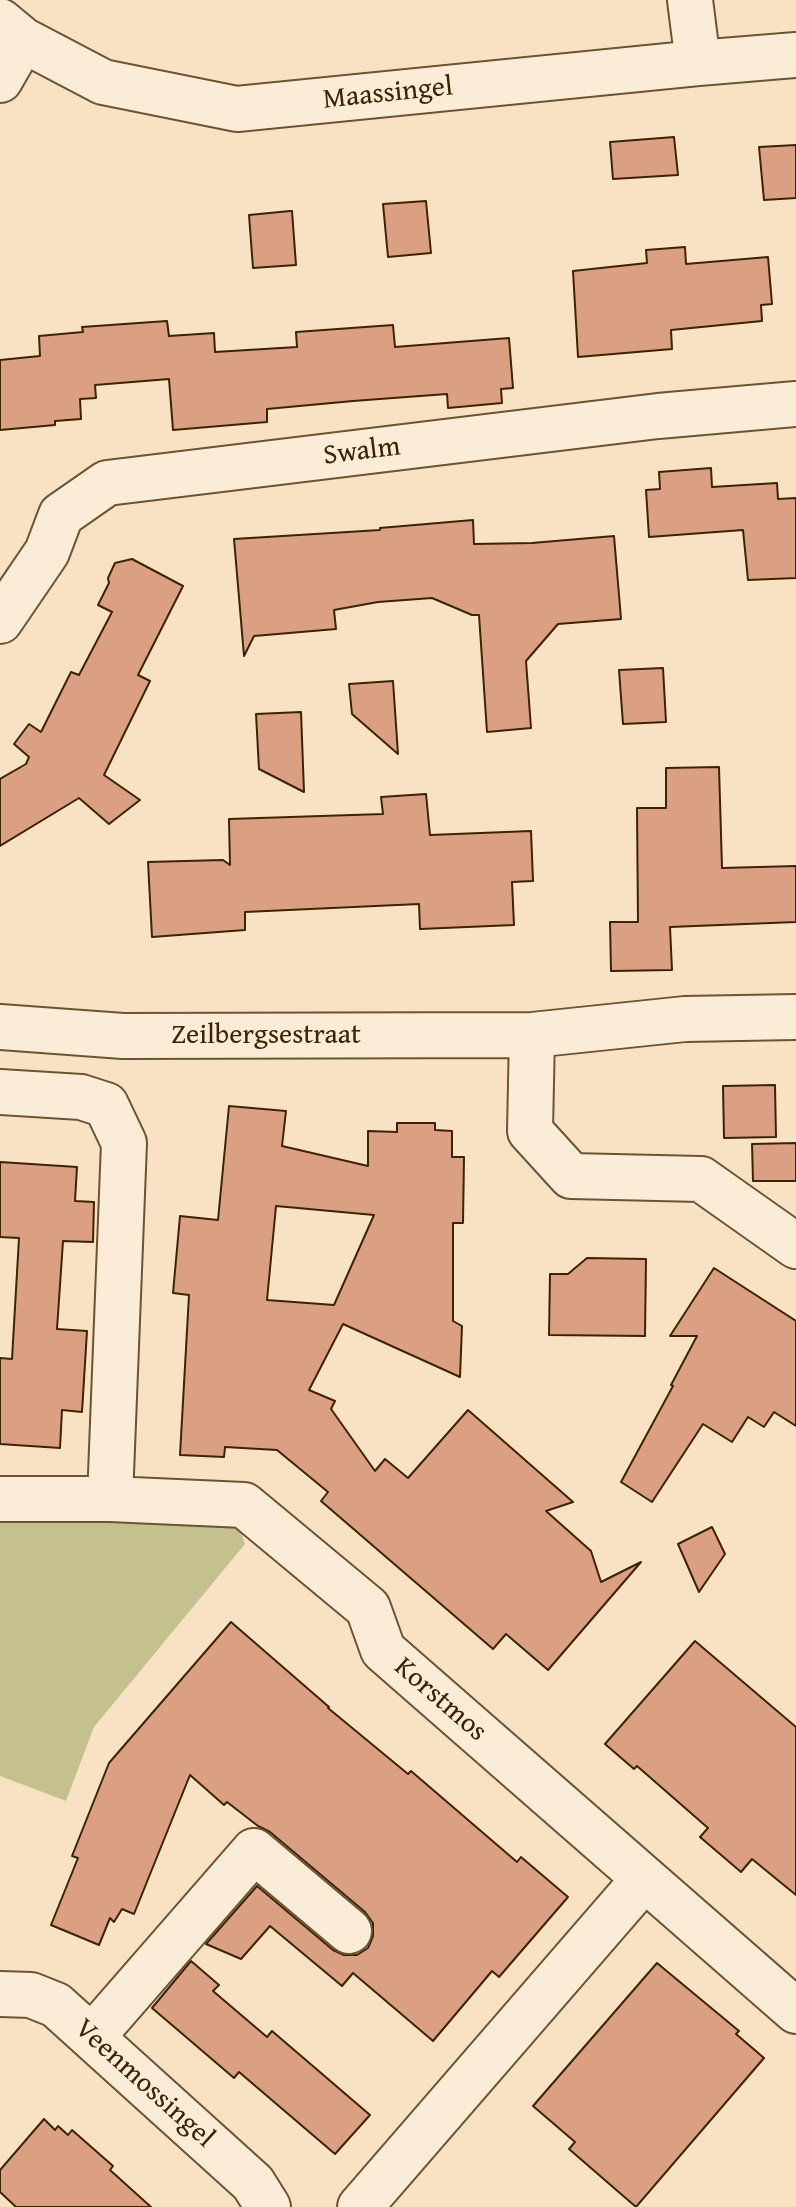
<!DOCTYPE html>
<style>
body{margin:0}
canvas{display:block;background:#f9e2c3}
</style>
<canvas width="796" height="2207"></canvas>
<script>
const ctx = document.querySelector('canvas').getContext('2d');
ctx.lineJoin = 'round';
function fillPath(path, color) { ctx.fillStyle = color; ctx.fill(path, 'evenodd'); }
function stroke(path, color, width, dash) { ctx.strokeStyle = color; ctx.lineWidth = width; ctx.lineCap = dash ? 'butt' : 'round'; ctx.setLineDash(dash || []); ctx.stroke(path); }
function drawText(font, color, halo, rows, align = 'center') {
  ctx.font = font + ' "Gentium Book Plus",serif'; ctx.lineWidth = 6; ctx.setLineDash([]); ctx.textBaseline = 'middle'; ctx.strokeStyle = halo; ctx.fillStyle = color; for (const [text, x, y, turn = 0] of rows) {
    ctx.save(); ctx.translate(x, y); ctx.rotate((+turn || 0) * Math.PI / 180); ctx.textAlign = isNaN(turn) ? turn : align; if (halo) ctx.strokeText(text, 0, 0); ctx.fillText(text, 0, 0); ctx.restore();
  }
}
fillPath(new Path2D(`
 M 0,1512 L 238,1524 L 245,1544 L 94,1727 L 66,1801 L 0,1776 Z`), '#c5c18f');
const building = new Path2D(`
 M 674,137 L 678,175 L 613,179 L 610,142 Z
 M 796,145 L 796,198 L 764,200 L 759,147 Z
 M 426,201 L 431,253 L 388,257 L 383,204 Z
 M 290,211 L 292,211 L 296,265 L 253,268 L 249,215 Z
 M 685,247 L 686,264 L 768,257 L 772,304 L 761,305 L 762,321 L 671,330 L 672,349 L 578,357 L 573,271 L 647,263 L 646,250 Z
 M 167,321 L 169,336 L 214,333 L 215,352 L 297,347 L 296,332 L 393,325 L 395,347 L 509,338 L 513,388 L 501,389 L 502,403 L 448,408 L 447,394 L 353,401 L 267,409 L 267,422 L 173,430 L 169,379 L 95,385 L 96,398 L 80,399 L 81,419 L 55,421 L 55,425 L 0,430 L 0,360 L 40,356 L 39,336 L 83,332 L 82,327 Z
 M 711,468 L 712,487 L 777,483 L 778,499 L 796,498 L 796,578 L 748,580 L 743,530 L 649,537 L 646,490 L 660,489 L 659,472 Z
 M 473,520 L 474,544 L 532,543 L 614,536 L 621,619 L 558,624 L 526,661 L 531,728 L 487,732 L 479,615 L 472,615 L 432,598 L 378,602 L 334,610 L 336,629 L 254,636 L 244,656 L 234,539 L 380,530 L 380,528 Z
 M 132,559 L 183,586 L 138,675 L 150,681 L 104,775 L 140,800 L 109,824 L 79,798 L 0,846 L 0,779 L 26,764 L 29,757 L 14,744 L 29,724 L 41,732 L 71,672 L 79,675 L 112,612 L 98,605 L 109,583 L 108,578 L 115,563 Z
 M 663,668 L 666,722 L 623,724 L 619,670 Z
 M 393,681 L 398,754 L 352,714 L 349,684 Z
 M 301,712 L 304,792 L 259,769 L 256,714 Z
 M 719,767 L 722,868 L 796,866 L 796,922 L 670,927 L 672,970 L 611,971 L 610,922 L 638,922 L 637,808 L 666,808 L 666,768 Z
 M 426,794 L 430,835 L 531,831 L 533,881 L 512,882 L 514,925 L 420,929 L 419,904 L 245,912 L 245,930 L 152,937 L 148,862 L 223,860 L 230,865 L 229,819 L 383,814 L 381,797 Z
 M 775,1085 L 776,1137 L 724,1138 L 723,1086 Z
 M 229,1106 L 286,1111 L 282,1146 L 368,1166 L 368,1131 L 397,1132 L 397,1123 L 435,1123 L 435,1130 L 452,1131 L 452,1157 L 464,1157 L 463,1223 L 453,1223 L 453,1321 L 462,1326 L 460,1377 L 343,1324 L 309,1390 L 335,1401 L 331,1409 L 375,1471 L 385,1459 L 408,1478 L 468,1410 L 573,1502 L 546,1511 L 591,1551 L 601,1582 L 641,1562 L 548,1670 L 506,1634 L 493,1649 L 321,1501 L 328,1492 L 277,1450 L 225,1447 L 224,1457 L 180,1455 L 189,1295 L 173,1293 L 180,1216 L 218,1220 ZM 276,1206 L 374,1215 L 334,1305 L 267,1300 Z
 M 796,1143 L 796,1181 L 753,1181 L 752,1144 Z
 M 0,1162 L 77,1167 L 75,1201 L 94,1202 L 93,1242 L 63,1241 L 57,1329 L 87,1331 L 82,1412 L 62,1410 L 60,1448 L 0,1444 L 0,1358 L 12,1359 L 19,1238 L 0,1237 Z
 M 587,1258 L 646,1259 L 645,1336 L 549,1335 L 550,1274 L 568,1274 Z
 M 714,1268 L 796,1321 L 796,1426 L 774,1412 L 764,1427 L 748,1417 L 732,1442 L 703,1424 L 652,1502 L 621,1482 L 673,1386 L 671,1385 L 697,1336 L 670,1336 Z
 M 712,1527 L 725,1554 L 699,1592 L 678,1544 Z
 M 231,1622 L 329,1707 L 328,1708 L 408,1774 L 411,1771 L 517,1862 L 521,1857 L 568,1897 L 499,1977 L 492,1971 L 433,2041 L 353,1973 L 342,1986 L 270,1926 L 241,1959 L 206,1944 L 257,1886 L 333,1950 L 344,1955 L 357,1955 L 368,1948 L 373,1936 L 373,1923 L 365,1912 L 270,1832 L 258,1826 L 227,1802 L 224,1805 L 190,1775 L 134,1914 L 122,1909 L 114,1922 L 110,1918 L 99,1945 L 51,1925 L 78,1858 L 72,1856 L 109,1763 Z
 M 695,1641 L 796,1727 L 796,1895 L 752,1859 L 741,1872 L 700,1837 L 708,1828 L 637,1766 L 634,1769 L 605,1744 Z
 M 191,1961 L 219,1985 L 213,1991 L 267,2037 L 272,2031 L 370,2115 L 335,2154 L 239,2072 L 234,2078 L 152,2008 Z
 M 657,1963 L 739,2031 L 736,2034 L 764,2058 L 636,2207 L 569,2149 L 575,2142 L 533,2106 Z
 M 44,2119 L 55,2130 L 58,2126 L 68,2135 L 72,2130 L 113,2166 L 110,2170 L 151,2207 L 16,2207 L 0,2192 L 0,2170 Z`);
fillPath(building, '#dba083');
stroke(building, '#3d2303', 2);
const minor = new Path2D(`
 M 690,0 L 698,63
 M 0,21 L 23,40 L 103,82 L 237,109 L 698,63 L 796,55
 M 0,80 L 23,40
 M 0,621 L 47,552 L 61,515 L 107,483 L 658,416 L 796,404
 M 0,1027 L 123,1036 L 532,1035 L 685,1019 L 796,1017
 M 532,1035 L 530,1131 L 571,1176 L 701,1179 L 796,1246
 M 0,1092 L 81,1097 L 106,1105 L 124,1143 L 110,1499
 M 0,1499 L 110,1499 L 244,1505 L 368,1608 L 383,1650 L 796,2011
 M 0,1994 L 31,1995 L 56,2005 L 253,2183 L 268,2207
 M 92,2037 L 254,1851 L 349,1931
 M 360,2207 L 644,1879`);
stroke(minor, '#6c5333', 48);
stroke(minor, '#fbecd8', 44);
drawText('28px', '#3d2303', '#fbecd8', [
 ["Maassingel",388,94,-6],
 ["Swalm",362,452,-7],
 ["Zeilbergsestraat",266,1036],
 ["Korstmos",440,1700,41],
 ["Veenmossingel",144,2084,42]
]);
</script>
